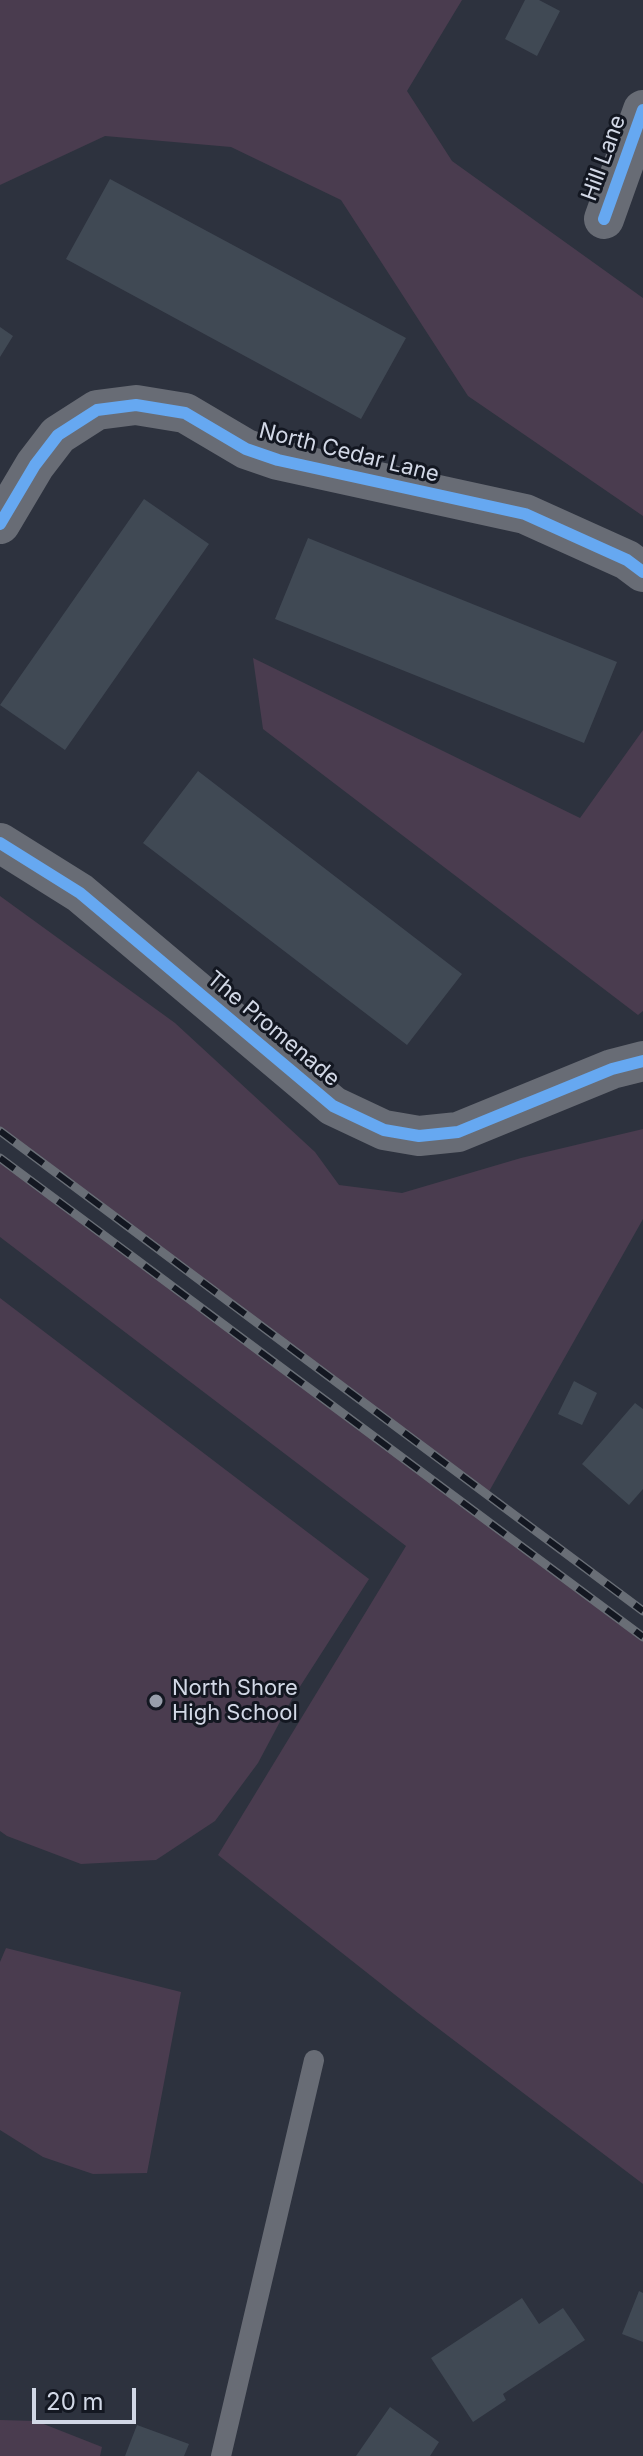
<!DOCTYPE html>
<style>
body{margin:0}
#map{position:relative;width:643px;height:2456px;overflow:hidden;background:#2d323e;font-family:Inter,sans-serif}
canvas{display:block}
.scale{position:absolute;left:32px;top:2388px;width:104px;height:36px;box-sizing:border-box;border:4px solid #d2d8e6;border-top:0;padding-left:10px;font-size:24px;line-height:28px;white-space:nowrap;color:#d2d8e6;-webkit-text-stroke:6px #131721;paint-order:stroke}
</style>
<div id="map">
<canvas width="643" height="2456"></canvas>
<div class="scale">20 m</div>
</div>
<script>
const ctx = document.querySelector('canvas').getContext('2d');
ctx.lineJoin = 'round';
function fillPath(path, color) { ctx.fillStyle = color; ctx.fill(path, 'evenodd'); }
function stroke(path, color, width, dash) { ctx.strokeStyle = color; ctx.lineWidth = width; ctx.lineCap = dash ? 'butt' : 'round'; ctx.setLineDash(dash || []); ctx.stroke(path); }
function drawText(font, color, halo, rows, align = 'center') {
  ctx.font = font + ' Inter,sans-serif'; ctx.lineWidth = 6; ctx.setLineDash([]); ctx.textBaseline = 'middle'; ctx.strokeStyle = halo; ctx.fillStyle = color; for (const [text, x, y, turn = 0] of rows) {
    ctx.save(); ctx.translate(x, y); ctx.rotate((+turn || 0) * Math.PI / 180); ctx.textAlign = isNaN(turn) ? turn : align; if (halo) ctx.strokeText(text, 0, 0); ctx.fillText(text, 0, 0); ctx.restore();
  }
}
fillPath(new Path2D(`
 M 0,0 L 462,0 L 407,91 L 452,161 L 643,298 L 643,516 L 468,396 L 341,200 L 231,147 L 105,136 L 0,185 Z
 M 253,658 L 580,818 L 643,730 L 643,1011 L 638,1015 L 263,729 Z
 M 0,896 L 175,1023 L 315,1152 L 339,1185 L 402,1193 L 521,1158 L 643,1129 L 643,1219 L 487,1495 L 0,1130 Z
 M 0,1158 L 643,1637 L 643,2184 L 418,2013 L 218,1855 L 406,1546 L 0,1237 Z
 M 0,1298 L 369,1579 L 292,1699 L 258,1763 L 215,1821 L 156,1860 L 81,1864 L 7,1836 L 0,1831 Z
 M 6,1948 L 181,1992 L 147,2173 L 93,2174 L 43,2157 L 0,2130 L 0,1962 Z
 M 0,2420 L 36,2421 L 102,2447 L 100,2456 L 0,2456 Z`), '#4a3c4f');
fillPath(new Path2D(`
 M 525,0 L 539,0 L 560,11 L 537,56 L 505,39 Z
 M 110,179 L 406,338 L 361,419 L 66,259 Z
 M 0,327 L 13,336 L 0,357 Z
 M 144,499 L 209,544 L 65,750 L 0,705 Z
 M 308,538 L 617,662 L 584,743 L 275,619 Z
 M 198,771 L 462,974 L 407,1045 L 143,843 Z
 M 574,1381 L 597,1393 L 582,1425 L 558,1414 Z
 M 635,1403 L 643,1409 L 643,1489 L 629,1505 L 582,1464 Z
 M 639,2291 L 643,2293 L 643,2342 L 622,2334 Z
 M 522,2298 L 539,2324 L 563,2308 L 585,2340 L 503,2394 L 506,2400 L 473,2422 L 431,2358 Z
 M 390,2407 L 439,2442 L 430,2456 L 356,2456 Z
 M 137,2425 L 189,2444 L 184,2456 L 125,2456 Z`), '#404954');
stroke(new Path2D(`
 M 221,2456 L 314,2060`), '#686c75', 20);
stroke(new Path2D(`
 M 604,219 L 643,110
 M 0,524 L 35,465 L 58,435 L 97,410 L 136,405 L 185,413 L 246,449 L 278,460 L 525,514 L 627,560 L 643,572
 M 0,843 L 80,893 L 333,1106 L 384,1130 L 419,1136 L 458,1132 L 612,1069 L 643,1061`), '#686c75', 40);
const rail = new Path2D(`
 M 0,1131 L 643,1611
 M 0,1158 L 643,1637`);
stroke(rail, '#696e76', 9);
stroke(rail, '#131721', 6, [18]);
stroke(new Path2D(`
 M 604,219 L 643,110
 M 0,524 L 35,465 L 58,435 L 97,410 L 136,405 L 185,413 L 246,449 L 278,460 L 525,514 L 627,560 L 643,572
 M 0,843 L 80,893 L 333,1106 L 384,1130 L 419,1136 L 458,1132 L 612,1069 L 643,1061`), '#66a8f1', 12);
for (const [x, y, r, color] of [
 [156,1701,8,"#989eab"]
]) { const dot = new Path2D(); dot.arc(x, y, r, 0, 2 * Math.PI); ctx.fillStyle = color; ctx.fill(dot); stroke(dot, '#131721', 3); }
drawText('22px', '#d2d8e6', '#131721', [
 ["Hill Lane",604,158,-70],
 ["North Cedar Lane",349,453,14],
 ["The Promenade",273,1029,40]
]);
drawText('22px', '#d2d8e6', '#131721', [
 ["North Shore",172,1688],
 ["High School",172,1713]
], 'left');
</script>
